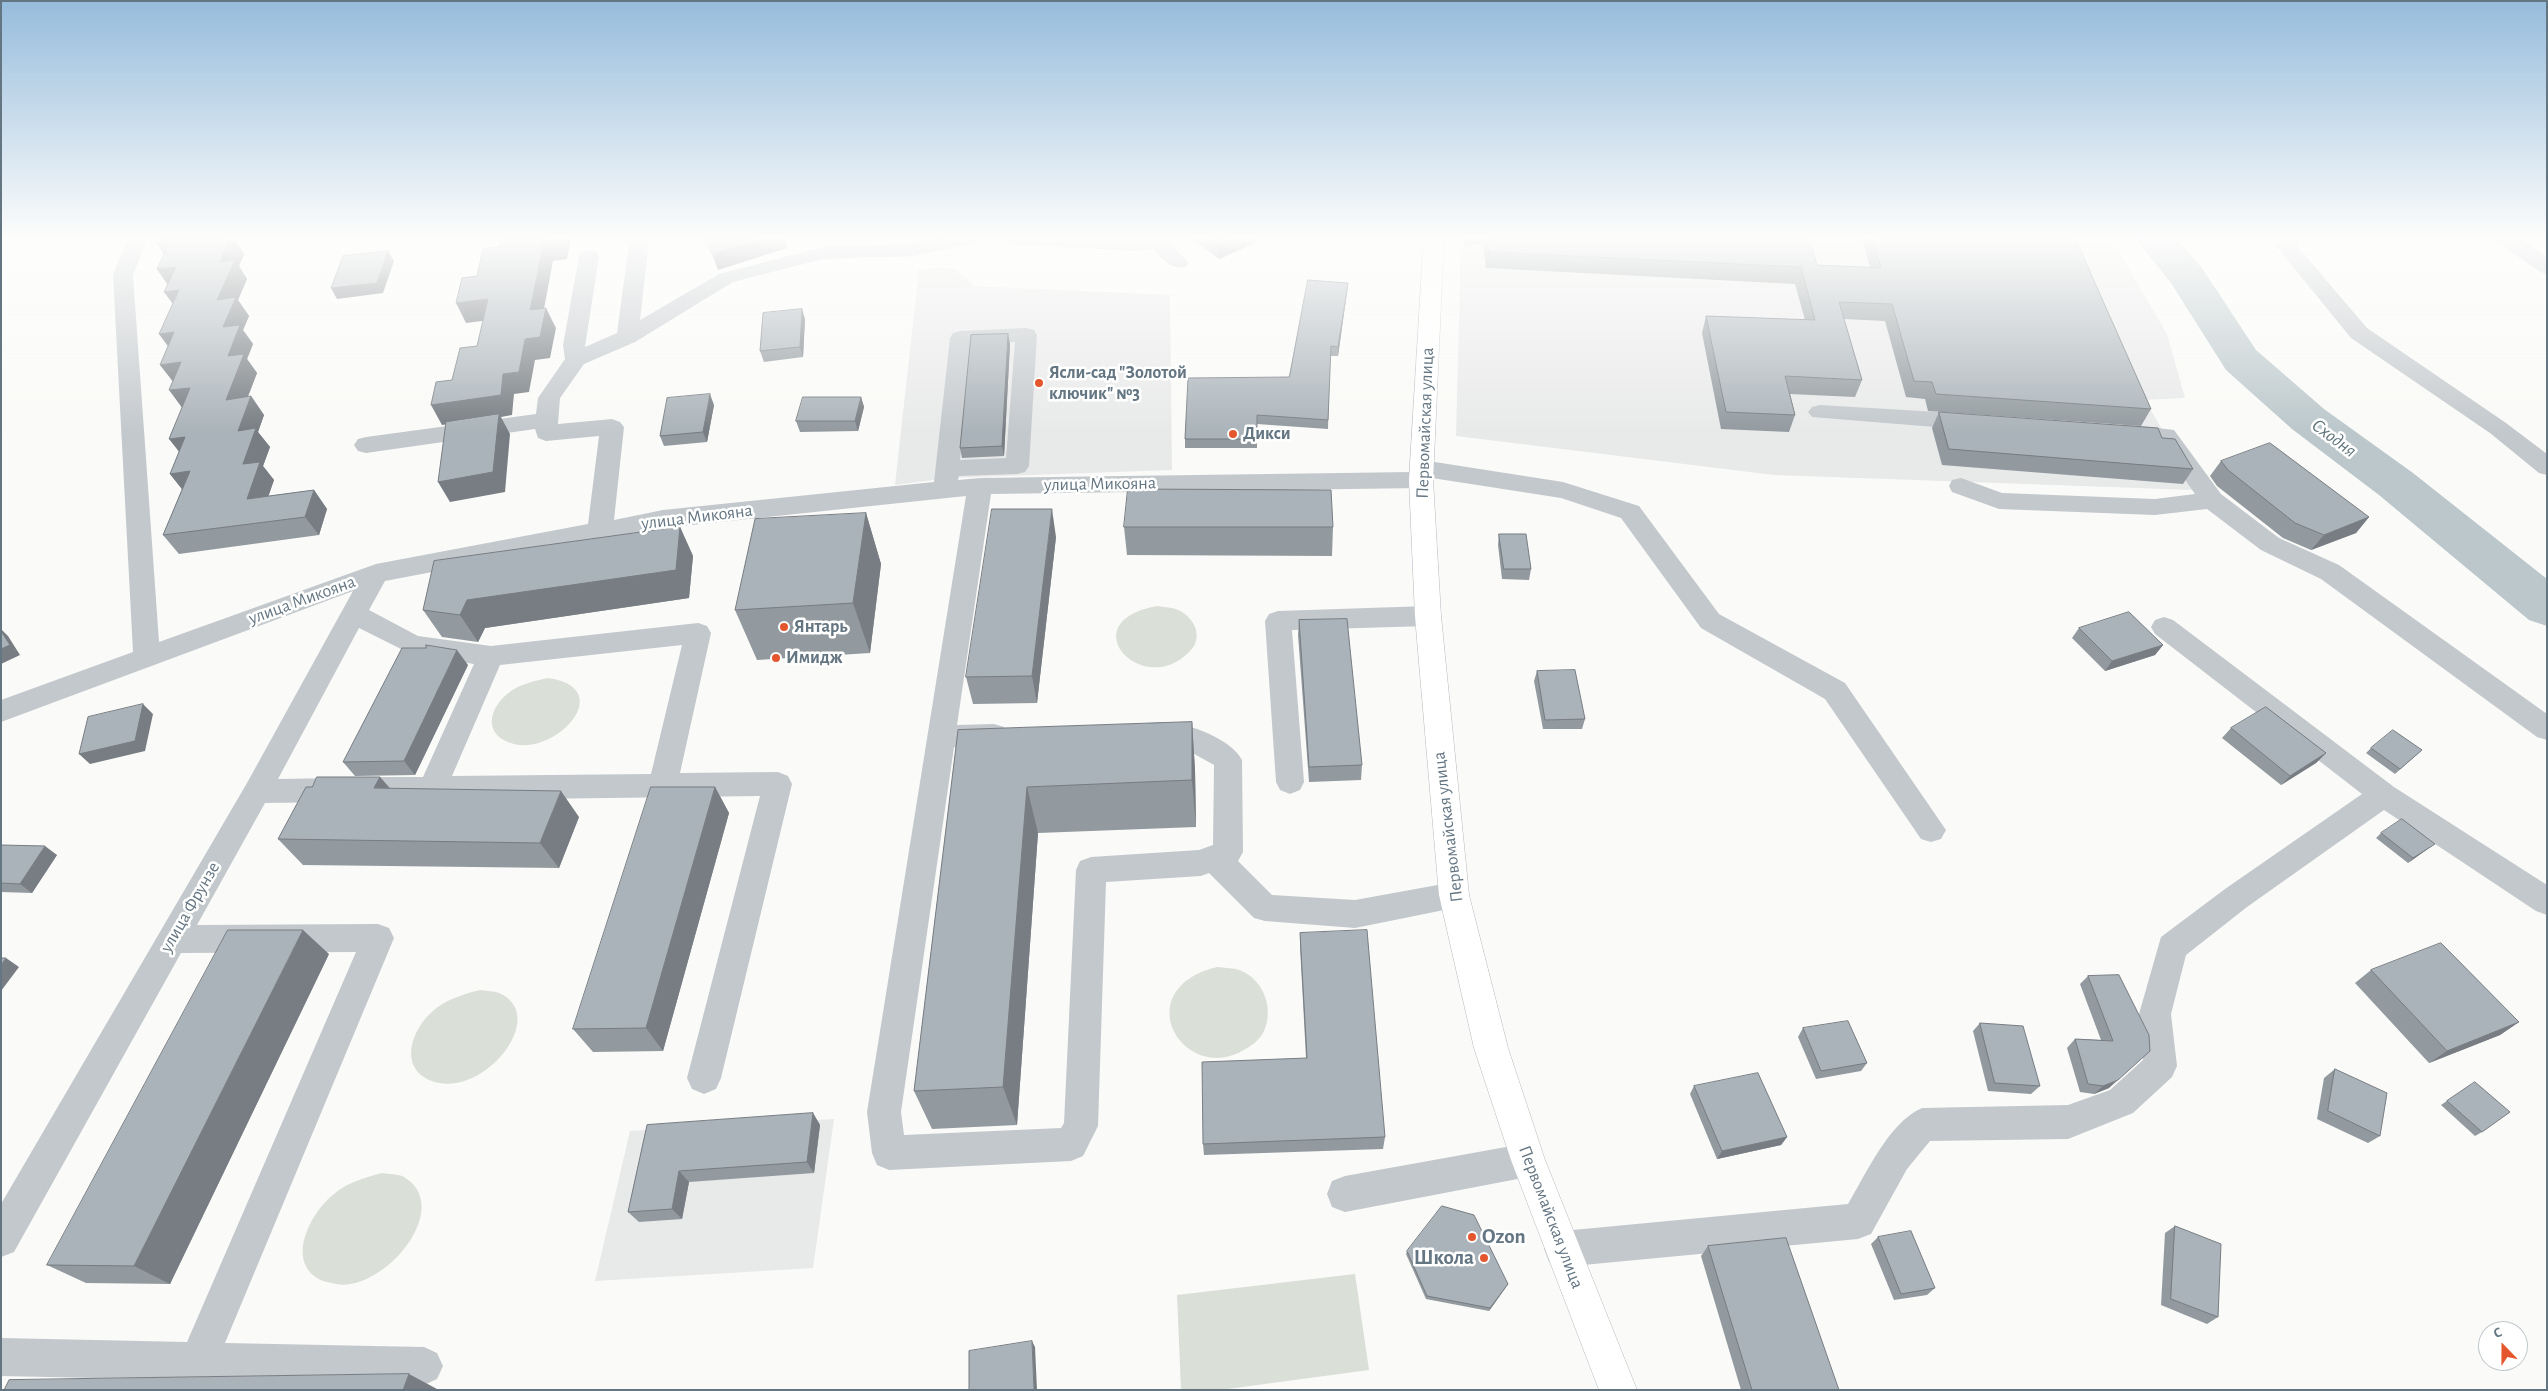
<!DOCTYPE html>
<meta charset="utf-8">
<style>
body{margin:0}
#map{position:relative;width:2548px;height:1391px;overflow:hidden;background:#fafaf8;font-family:"Alegreya Sans",sans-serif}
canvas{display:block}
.frame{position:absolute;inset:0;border:2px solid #657683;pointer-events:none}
.north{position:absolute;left:2478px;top:1321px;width:50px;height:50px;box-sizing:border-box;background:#fff;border:1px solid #c1c8cd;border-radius:50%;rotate:338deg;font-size:14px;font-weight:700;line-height:20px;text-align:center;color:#657683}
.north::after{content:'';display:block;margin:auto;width:18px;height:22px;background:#e4572e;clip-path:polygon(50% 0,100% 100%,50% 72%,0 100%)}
</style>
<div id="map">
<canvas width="2548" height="1391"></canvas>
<div class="frame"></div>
<div class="north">С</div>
</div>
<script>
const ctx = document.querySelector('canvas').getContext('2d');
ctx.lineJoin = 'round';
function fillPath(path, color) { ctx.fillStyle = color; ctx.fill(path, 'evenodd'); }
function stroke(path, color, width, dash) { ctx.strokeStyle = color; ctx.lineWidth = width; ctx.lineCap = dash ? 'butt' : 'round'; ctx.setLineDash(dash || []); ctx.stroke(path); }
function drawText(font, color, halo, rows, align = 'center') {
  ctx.font = font + ' "Alegreya Sans",sans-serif'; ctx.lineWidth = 5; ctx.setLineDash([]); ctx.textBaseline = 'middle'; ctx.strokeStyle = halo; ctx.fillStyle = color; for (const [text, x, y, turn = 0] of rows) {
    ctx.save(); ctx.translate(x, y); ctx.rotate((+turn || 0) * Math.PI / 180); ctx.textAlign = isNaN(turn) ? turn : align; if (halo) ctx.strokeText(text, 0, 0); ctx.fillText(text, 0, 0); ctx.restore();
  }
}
fillPath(new Path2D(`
 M 1461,238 L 2111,238 L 2167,334 L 2185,398 L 2145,400 L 2177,455 L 2193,490 L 1774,475 L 1456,436 Z
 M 954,268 L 974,286 L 1170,295 L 1172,470 L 948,478 L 895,485 L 919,269 Z
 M 834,1119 L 813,1268 L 595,1281 L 630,1131 Z`), '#e8e9e9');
fillPath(new Path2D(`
 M 1157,606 C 1162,607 1167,607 1172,608 C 1191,612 1206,635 1190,651 C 1144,701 1069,622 1157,606 Z
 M 548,678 C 618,688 557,755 514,744 C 482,736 488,707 511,691 C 523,683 535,681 548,678 Z
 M 1217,967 C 1224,968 1230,968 1236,969 C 1262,976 1275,1007 1264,1031 C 1260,1040 1250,1047 1242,1051 C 1182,1084 1127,989 1217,967 Z
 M 480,990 C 486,991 494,991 499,993 C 550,1015 485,1097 435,1082 C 395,1070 412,1025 438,1007 C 451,998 464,994 480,990 Z
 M 382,1173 C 388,1174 399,1174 404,1177 C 457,1209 378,1298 332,1283 C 327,1282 321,1281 317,1278 C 286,1258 312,1211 334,1194 C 348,1182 364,1178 382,1173 Z
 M 1355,1274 L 1369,1370 L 1220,1390 L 1181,1390 L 1177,1295 Z`), '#dadfd7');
fillPath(new Path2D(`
 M 2135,238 L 2176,238 L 2202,268 L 2256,350 L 2324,409 L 2413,473 L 2547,579 L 2547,626 L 2529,620 L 2379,495 L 2292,429 L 2226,370 L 2171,283 Z`), '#bbc7cb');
const major = new Path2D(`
 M 1424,238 L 1444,238 L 1433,480 L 1441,616 L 1469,895 L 1508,1048 L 1545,1160 L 1637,1390 L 1599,1390 L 1511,1160 L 1474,1048 L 1439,895 L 1415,616 L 1409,480 Z`);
stroke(major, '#b5babe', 1);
fillPath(new Path2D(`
 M 128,238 L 148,238 L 133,275 L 159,642 L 376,564 L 588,524 L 599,436 L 546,441 L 538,438 L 535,429 L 366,453 L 358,451 L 354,445 L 358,439 L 366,437 L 536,414 L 538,398 L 565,359 L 563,345 L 579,256 L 582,252 L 589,250 L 596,252 L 599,256 L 585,347 L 617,333 L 629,243 L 625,238 L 647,238 L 649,241 L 640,320 L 719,274 L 823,247 L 912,244 L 944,238 L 985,238 L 982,242 L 912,256 L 823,259 L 733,282 L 635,342 L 584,364 L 560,398 L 558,424 L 612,419 L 620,422 L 624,427 L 614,520 L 663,510 L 934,482 L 950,338 L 953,333 L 961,331 L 1026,328 L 1034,330 L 1037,335 L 1029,466 L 1025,472 L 1017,474 L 959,476 L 958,480 L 980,478 L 1412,472 L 1410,468 L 1414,462 L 1422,460 L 1563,482 L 1639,506 L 1719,614 L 1845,683 L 1946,830 L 1941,839 L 1931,842 L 1921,839 L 1825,699 L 1701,628 L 1621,518 L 1561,498 L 1432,478 L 1433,480 L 1430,486 L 1421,488 L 991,494 L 957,725 L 994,724 L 1004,727 L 1008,735 L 1004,743 L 994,746 L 954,747 L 901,1112 L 904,1135 L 1061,1128 L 1064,1123 L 1076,870 L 1080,861 L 1091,857 L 1199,850 L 1213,845 L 1214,765 L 1180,746 L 1147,740 L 1143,732 L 1147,724 C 1173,716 1230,736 1242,760 L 1243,852 L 1238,861 L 1272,895 L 1355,900 L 1454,882 L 1465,886 L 1469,895 L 1465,904 L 1454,908 L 1355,928 L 1265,921 L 1254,918 L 1209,873 L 1201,876 L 1106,882 L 1098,1126 L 1083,1156 L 1071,1161 L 889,1170 L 877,1165 L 872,1153 L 867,1112 L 966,496 L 663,528 L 385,581 L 369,610 L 418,636 L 491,646 L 698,623 L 707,626 L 711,633 L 680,773 L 778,772 L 788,776 L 792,784 L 721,1078 L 716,1089 L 704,1094 L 692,1089 L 687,1078 L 760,796 L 381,801 L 371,797 L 367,789 L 371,781 L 381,777 L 423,777 L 474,664 L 413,655 L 359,628 L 278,779 L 341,778 L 351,782 L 355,790 L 351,798 L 341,802 L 265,803 L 197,925 L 378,924 L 389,928 L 394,938 L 225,1343 L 424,1347 L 437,1353 L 443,1366 L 437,1379 L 424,1385 L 1,1376 L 1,1338 L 187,1342 L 356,952 L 181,953 L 14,1252 L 1,1257 L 1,1204 L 247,783 L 353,591 L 1,722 L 1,700 L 133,652 L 113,275 ZM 1015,342 L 1006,458 L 960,460 L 971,344 ZM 682,645 L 651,774 L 452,776 L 500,665 Z
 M 999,238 L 1165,238 L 1189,263 L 1186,267 C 1171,271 1163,259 1153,249 L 1135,251 L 1009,244 L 1002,242 Z
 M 2283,238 L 2304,238 L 2297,246 L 2367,328 L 2506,423 L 2547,454 L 2547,475 L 2539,473 L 2490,433 L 2351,338 L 2276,246 Z
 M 2492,238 C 2519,237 2526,241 2547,258 L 2547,274 L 2540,272 Z
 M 1820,405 L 1972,414 L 1980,417 L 1984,422 L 1980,427 L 1972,430 L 1812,417 L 1808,412 L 1812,407 Z
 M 2125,424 L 2174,430 L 2221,494 L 2279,538 L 2339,565 L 2547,714 L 2547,740 L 2537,737 L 2321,579 L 2261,550 L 2207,509 L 2155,515 L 1999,509 L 1952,492 L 1949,486 L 1952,480 L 1961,478 L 2002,493 L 2155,499 L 2195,494 L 2159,442 L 2117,437 L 2113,432 L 2117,427 Z
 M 1428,606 L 1437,609 L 1441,616 L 1437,623 L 1428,626 L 1292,630 L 1304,782 L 1300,790 L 1290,794 L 1280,790 L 1276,782 L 1265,621 L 1269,614 L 1278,611 Z
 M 2164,617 L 2173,620 L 2394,787 L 2547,885 L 2547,915 L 2536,911 L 2384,810 L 2247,907 L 2186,955 L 2171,1014 L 2177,1066 L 2172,1077 L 2133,1113 L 2068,1139 L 1930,1141 L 1907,1169 L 1871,1234 L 1858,1239 L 1562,1267 L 1549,1262 L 1544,1249 L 1549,1236 L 1562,1231 L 1848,1204 C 1866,1174 1889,1122 1922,1108 L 2068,1105 L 2110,1090 L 2143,1060 L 2139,1014 L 2161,937 L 2225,889 L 2362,794 L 2155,634 L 2151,627 L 2155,620 Z
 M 1528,1143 L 1540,1148 L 1545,1160 L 1540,1172 L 1528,1177 L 1345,1212 L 1332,1207 L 1327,1194 L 1332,1181 L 1345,1176 Z`), '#c3c8cc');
fillPath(major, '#fff');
fillPath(new Path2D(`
 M 158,238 L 236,238 L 235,240 L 244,254 L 239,266 L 247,279 L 238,300 L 249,316 L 243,330 L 253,344 L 247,359 L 257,373 L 248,397 L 251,396 L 264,415 L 258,432 L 270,447 L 263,466 L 274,480 L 268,496 L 314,490 L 327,509 L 319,535 L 179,554 L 163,535 L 182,489 L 170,474 L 179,452 L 182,408 L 173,381 L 168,347 L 173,304 L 164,292 L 168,285 L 157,269 L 164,254 L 156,243 Z
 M 1190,238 L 1261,238 L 1261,240 L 1219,259 Z
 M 1464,238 L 1809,238 L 1817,265 L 1870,267 L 1862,238 L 2075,238 L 2151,409 L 2141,426 L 1928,411 L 1925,399 L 1906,397 L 1885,321 L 1844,319 L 1862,380 L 1855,397 L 1790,394 L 1795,415 L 1789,432 L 1721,429 L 1702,333 L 1706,316 L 1805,320 L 1795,284 L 1486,268 L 1483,243 L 1464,246 Z
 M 1348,283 L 1347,292 L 1338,356 L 1330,356 L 1328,429 L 1257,424 L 1257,448 L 1185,448 L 1185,439 L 1289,377 Z
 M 805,319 L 803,357 L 764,362 L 760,351 Z
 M 1010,344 L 1004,456 L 962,458 L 960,448 Z
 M 861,397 L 864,407 L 858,431 L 800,432 L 796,421 Z
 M 714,405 L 707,442 L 664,446 L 660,436 Z
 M 1939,412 L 2162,438 L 2193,469 L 2183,484 L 1942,465 L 1932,428 Z
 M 2221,461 L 2369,517 L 2356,533 L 2311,550 L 2283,538 L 2217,486 L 2210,476 Z
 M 866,513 L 881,564 L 870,653 L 757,660 L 735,610 Z
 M 680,527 L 693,556 L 689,598 L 485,628 L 478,642 L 442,637 L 423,610 Z
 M 1124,527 L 1333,527 L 1332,556 L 1127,555 Z
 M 1499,534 L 1531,569 L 1529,580 L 1502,579 L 1498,545 Z
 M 1056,537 L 1037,703 L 973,704 L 966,677 Z
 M 1299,620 L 1362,765 L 1361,780 L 1309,782 L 1298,635 Z
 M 2079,628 L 2163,645 L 2155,655 L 2105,671 L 2072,638 Z
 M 468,665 L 415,775 L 355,776 L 343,762 Z
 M 1537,671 L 1585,719 L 1582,729 L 1543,729 L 1534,681 Z
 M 1192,722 L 1195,770 L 1196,827 L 1038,833 L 1017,1125 L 932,1129 L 914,1091 L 958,730 Z
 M 2231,728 L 2326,753 L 2316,763 L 2281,785 L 2222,738 Z
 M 2371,748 L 2422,750 L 2395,774 L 2366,753 Z
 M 380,777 L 390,788 L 579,817 L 559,868 L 303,865 L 278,839 L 312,787 Z
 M 715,787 L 729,813 L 663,1051 L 593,1052 L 573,1029 Z
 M 2381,833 L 2429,848 L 2408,863 L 2376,838 Z
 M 1,845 L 57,855 L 32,893 L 1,892 Z
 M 1300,933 L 1385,1137 L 1383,1149 L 1204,1155 L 1203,1144 L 1306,1058 L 1300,946 Z
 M 329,954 L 170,1284 L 86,1283 L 47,1265 Z
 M 2371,970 L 2519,1022 L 2500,1035 L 2429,1063 L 2355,983 Z
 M 2119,975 L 2109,1088 L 2094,1094 L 2080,1092 L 2067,1048 L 2075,1039 L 2101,1040 L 2080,984 L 2088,976 Z
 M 1980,1023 L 2040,1086 L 2031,1094 L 1988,1091 L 1973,1031 Z
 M 1803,1028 L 1867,1063 L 1861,1071 L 1816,1079 L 1798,1037 Z
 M 2335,1069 L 2380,1136 L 2368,1143 L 2317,1119 L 2324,1078 Z
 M 1694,1086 L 1787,1137 L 1781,1145 L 1717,1159 L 1690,1094 Z
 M 2469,1086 L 2482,1132 L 2475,1136 L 2441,1105 Z
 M 813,1113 L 820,1125 L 814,1173 L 689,1182 L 682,1219 L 639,1222 L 628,1212 L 647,1125 Z
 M 2175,1226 L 2218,1317 L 2207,1324 L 2161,1305 L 2165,1233 Z
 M 1878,1237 L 1935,1288 L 1927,1295 L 1894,1300 L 1871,1244 Z
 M 1708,1246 L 1839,1390 L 1741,1390 L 1701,1256 Z
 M 1407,1251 L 1508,1284 L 1506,1287 L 1489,1311 L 1426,1299 L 1406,1254 Z`), '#929a9f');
fillPath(new Path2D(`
 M 217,238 L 236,238 L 235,240 L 244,254 L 239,266 L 247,279 L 238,300 L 249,316 L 243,330 L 253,344 L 247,359 L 257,373 L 239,418 L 226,400 L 228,356 L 223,327 L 217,300 L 220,262 Z
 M 558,238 L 571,238 L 567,259 L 553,261 L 540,330 L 530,310 L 544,241 Z
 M 766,238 L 784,238 L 787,248 L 718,270 L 712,254 Z
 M 1231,238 L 1261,238 L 1261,240 L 1219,259 L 1218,244 Z
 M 1465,238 L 1483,238 L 1483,243 L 1464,246 Z
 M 388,251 L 394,261 L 383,293 L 337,299 L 331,288 Z
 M 176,267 L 170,288 L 157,269 Z
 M 1348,283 L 1347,292 L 1338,356 L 1338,347 Z
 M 179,290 L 178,310 L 164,292 Z
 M 488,299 L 498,319 L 466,323 L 456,303 Z
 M 546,308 L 556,328 L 550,358 L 535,360 L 529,392 L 514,394 L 512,415 L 501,417 L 510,434 L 505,492 L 450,502 L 438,482 L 499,417 L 442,425 L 431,405 L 503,374 Z
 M 802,309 L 805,319 L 803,357 L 800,347 Z
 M 174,332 L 173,353 L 159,334 Z
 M 1008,334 L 1010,344 L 1004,456 L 1002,446 Z
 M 181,362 L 174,383 L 160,365 Z
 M 190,388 L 183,409 L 169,390 Z
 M 710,394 L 714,405 L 707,442 L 703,432 Z
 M 251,396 L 264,415 L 258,432 L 270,447 L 263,466 L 274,480 L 261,518 L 247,499 L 243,464 L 238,431 Z
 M 861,397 L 864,407 L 858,431 L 855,421 Z
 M 185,437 L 184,458 L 169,439 Z
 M 190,471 L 185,493 L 170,474 Z
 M 314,490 L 327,509 L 319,535 L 305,517 Z
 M 1052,509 L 1056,537 L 1037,703 L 1032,676 Z
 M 866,513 L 881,564 L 870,653 L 853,603 Z
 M 2369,517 L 2356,533 L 2311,550 L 2324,535 Z
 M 680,527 L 693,556 L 689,598 L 485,628 L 478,642 L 460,615 L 467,600 Z
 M 1,629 L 8,636 L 20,655 L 1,664 Z
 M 2163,645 L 2155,655 L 2105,671 L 2112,661 Z
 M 457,650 L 468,665 L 415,775 L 404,761 Z
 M 143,704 L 153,714 L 145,751 L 90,764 L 79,754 Z
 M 1192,722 L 1195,770 L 1196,827 L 1192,780 Z
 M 2326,753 L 2316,763 L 2281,785 L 2290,776 Z
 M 380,777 L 402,803 L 374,788 Z
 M 715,787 L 729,813 L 663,1051 L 646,1028 Z
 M 1027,787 L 1038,833 L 1017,1125 L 1003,1087 Z
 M 561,791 L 579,817 L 559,868 L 540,843 Z
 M 2435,844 L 2429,848 L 2408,863 L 2413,858 Z
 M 45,846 L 57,855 L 32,893 L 20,884 Z
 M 303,930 L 329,954 L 170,1284 L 134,1266 Z
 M 6,958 L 19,967 L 1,991 L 1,965 Z
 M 2519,1022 L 2500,1035 L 2429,1063 L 2447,1051 Z
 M 2118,1080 L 2109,1088 L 2094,1094 L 2103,1086 Z
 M 813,1113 L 820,1125 L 814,1173 L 807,1162 Z
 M 1787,1137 L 1781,1145 L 1717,1159 L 1722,1151 Z
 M 679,1171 L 689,1182 L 682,1219 L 672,1209 Z
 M 1508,1284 L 1506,1287 L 1489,1311 L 1490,1308 Z
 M 1032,1341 L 1035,1347 L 1037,1390 L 1034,1390 Z
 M 409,1374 L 437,1389 L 437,1390 L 403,1390 Z`), '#777d82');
const building = new Path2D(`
 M 158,238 L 230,238 L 220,262 L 235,260 L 217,300 L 236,297 L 223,327 L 240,325 L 228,356 L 244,354 L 226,400 L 251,396 L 238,431 L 256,428 L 243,464 L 260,462 L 247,499 L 314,490 L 305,517 L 163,535 L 190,471 L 170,474 L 185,437 L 169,439 L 190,388 L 169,390 L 181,362 L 160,365 L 174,332 L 159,334 L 179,290 L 164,292 L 176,267 L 157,269 L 170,241 L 156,243 Z
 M 501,238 L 558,238 L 558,239 L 544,241 L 530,310 L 546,308 L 540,337 L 525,339 L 519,372 L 503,374 L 501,395 L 431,405 L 436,382 L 452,380 L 460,348 L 477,346 L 488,299 L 456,303 L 462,278 L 477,276 L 483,249 L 499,247 Z
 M 706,238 L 766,238 L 712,254 Z
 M 1210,238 L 1231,238 L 1218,244 Z
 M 1487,238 L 1809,238 L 1817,265 L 1881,268 L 1873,238 L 2075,238 L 2151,409 L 1936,394 L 1932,382 L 1914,381 L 1892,304 L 1839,302 L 1862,380 L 1785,376 L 1795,415 L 1726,412 L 1706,316 L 1815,320 L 1801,267 L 1489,252 Z
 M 388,251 L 377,283 L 331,288 L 343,256 Z
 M 1308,280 L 1348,283 L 1338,347 L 1331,346 L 1328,420 L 1257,415 L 1257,439 L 1185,439 L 1188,378 L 1289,377 Z
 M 802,309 L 800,347 L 760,351 L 763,313 Z
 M 1008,334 L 1002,446 L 960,448 L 971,335 Z
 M 710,394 L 703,432 L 660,436 L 667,398 Z
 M 803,397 L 861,397 L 855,421 L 796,421 Z
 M 1939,412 L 2158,428 L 2162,438 L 2175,439 L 2193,469 L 1949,449 Z
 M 499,414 L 493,472 L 438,482 L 446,422 Z
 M 2270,443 L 2369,517 L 2324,535 L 2295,523 L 2228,470 L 2221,461 Z
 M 1128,489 L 1331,490 L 1333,527 L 1124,527 Z
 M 992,509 L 1052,509 L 1032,676 L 966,677 Z
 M 866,513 L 853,603 L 735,610 L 755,519 Z
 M 680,527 L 676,570 L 467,600 L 460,615 L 423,610 L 434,561 Z
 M 1499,534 L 1526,534 L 1531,569 L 1504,569 Z
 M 2129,612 L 2163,645 L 2112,661 L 2079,628 Z
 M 1347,619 L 1362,765 L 1309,767 L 1299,620 Z
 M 1,631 L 10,645 L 1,649 Z
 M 426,645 L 457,650 L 404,761 L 343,762 L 402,648 L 426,648 Z
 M 1575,670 L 1585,719 L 1545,720 L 1537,671 Z
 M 143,704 L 135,741 L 79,754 L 88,717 Z
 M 2266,707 L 2326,753 L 2290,776 L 2231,728 Z
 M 1192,722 L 1192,780 L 1027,787 L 1003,1087 L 914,1091 L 958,730 Z
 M 2393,730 L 2422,750 L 2400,769 L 2371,748 Z
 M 317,777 L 380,777 L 374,788 L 561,791 L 540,843 L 278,839 L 306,787 L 312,787 Z
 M 651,787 L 715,787 L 646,1028 L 573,1029 Z
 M 2402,819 L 2435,844 L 2413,858 L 2381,833 Z
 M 1,845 L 45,846 L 20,884 L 1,883 Z
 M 228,930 L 303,930 L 134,1266 L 47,1265 Z
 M 1367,930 L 1385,1137 L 1203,1144 L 1202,1062 L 1307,1058 L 1300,933 Z
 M 2441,943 L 2519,1022 L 2447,1051 L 2371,970 Z
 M 1,958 L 6,958 L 1,965 Z
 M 2119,975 L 2149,1035 L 2150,1051 L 2118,1080 L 2103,1086 L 2088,1084 L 2075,1039 L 2113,1041 L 2088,976 Z
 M 1848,1021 L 1867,1063 L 1821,1071 L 1803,1028 Z
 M 1980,1023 L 2023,1026 L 2040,1086 L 1995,1083 Z
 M 2335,1069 L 2387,1093 L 2380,1136 L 2328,1111 Z
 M 1758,1073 L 1787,1137 L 1722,1151 L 1694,1086 Z
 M 2475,1082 L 2510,1112 L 2482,1132 L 2447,1101 Z
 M 813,1113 L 807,1162 L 679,1171 L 672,1209 L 628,1212 L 647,1125 Z
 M 1442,1206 L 1474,1215 L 1508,1284 L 1490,1308 L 1427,1296 L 1407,1251 Z
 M 2175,1226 L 2221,1244 L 2218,1317 L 2171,1299 Z
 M 1911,1231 L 1935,1288 L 1901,1294 L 1878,1237 Z
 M 1786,1238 L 1839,1390 L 1752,1390 L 1708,1246 Z
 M 1032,1341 L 1034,1390 L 969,1390 L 969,1351 Z
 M 409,1374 L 403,1390 L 4,1390 L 9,1380 Z`);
fillPath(building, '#aab3b9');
stroke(building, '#777d82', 1);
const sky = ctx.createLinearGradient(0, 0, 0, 433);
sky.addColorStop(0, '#96bcdc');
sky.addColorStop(0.55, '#fdfdfc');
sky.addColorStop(1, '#fdfdfc00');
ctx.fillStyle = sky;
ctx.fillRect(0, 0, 2548, 433);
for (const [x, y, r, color] of [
 [1039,383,5,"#e4572e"],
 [1233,434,5,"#e4572e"],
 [784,627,5,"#e4572e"],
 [776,658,5,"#e4572e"],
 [1472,1237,5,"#e4572e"],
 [1484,1258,5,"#e4572e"]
]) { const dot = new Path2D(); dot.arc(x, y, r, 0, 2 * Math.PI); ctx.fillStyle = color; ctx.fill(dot); stroke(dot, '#fff', 2); }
drawText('bold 18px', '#657683', '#fff', [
 ["Ясли-сад \"Золотой",1049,373],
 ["ключик\" №3",1049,394],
 ["Дикси",1243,434],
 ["Янтарь",794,627],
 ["Имидж",786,658]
], 'left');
drawText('18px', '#657683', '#fff', [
 ["Первомайская улица",1425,423,-88],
 ["улица Микояна",1100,484,-1],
 ["улица Микояна",697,517,-7],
 ["улица Микояна",302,600,-20],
 ["Первомайская улица",1448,827,-97],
 ["улица Фрунзе",190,907,-60],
 ["Первомайская улица",1551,1217,69]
]);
drawText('italic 19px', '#60757c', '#fff', [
 ["Сходня",2334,438,37]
]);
drawText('bold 21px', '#657683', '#fff', [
 ["Ozon",1482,1237],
 ["Школа",1474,1258,"right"]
], 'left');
</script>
